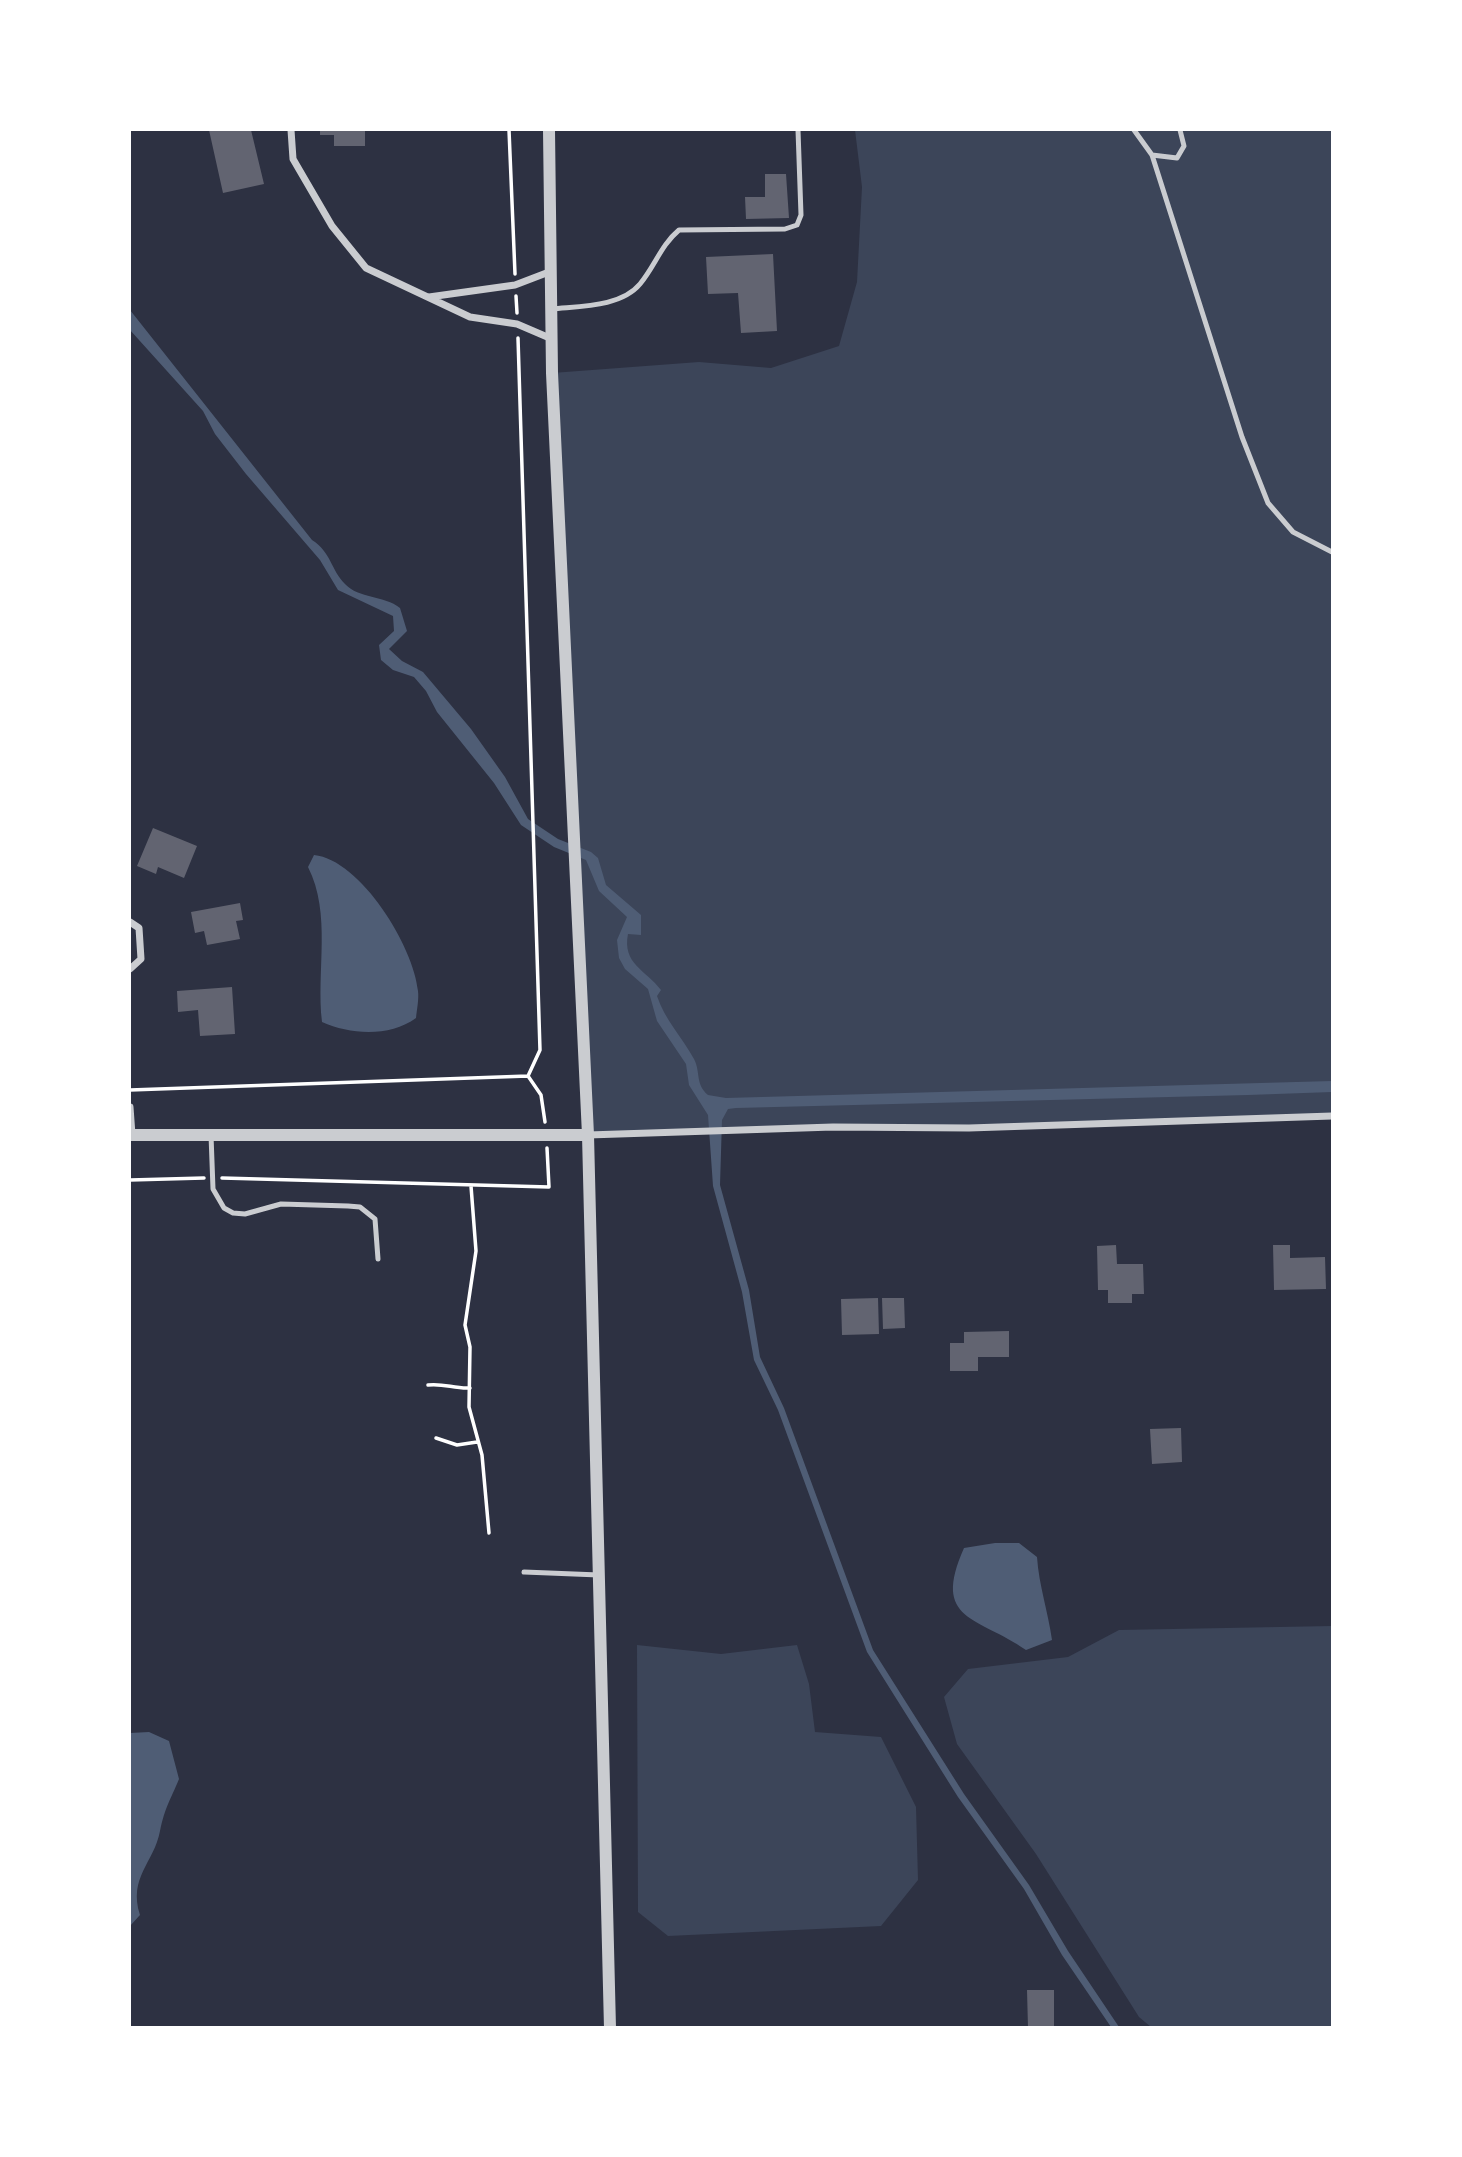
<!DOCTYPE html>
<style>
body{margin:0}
#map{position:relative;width:1462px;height:2157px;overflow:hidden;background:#2d3142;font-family:Inter,sans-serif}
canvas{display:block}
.frame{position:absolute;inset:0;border:131px solid #fff;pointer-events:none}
</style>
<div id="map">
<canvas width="1462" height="2157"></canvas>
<div class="frame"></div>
</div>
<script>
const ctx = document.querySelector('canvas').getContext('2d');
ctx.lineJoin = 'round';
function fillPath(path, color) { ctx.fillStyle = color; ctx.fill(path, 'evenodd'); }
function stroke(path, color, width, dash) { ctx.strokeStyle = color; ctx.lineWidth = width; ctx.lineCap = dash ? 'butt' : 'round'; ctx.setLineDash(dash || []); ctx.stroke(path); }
fillPath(new Path2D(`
 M 855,130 L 1332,130 L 1332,1116 L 588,1135 L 552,373 L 699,362 L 771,368 L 839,346 L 857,282 L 862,187 Z
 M 1332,1626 L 1332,2027 L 1151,2027 L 1139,2017 L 1036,1854 L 957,1744 L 944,1697 L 968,1669 L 1068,1657 L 1119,1630 Z
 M 637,1645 L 721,1654 L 797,1645 L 809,1684 L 815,1732 L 881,1737 L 916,1807 L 918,1880 L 881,1926 L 668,1936 L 638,1912 Z`), '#3c4559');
fillPath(new Path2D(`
 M 130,310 L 312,540 C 331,552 331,570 345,584 C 359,599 384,595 400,608 L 407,631 L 389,649 L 402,661 L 423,672 L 471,729 L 505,777 L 528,819 L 558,839 L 591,852 L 598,858 L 606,885 L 641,915 L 641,935 L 628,934 C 622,964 646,970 661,990 L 657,996 C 665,1020 682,1037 694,1059 C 701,1073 695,1084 708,1095 L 726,1098 L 1332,1081 L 1332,1092 L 1248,1095 L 736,1108 L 728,1109 L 722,1120 L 720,1185 L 749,1290 L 760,1357 L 784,1408 L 873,1650 L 964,1794 L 1029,1885 L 1068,1951 L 1119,2027 L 1111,2027 L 1062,1955 L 1024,1889 L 958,1797 L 867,1652 L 778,1410 L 754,1360 L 742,1292 L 713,1186 L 708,1115 L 689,1085 L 686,1064 L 657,1021 L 648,989 L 625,969 L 619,958 L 617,940 L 627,917 L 599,891 L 586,860 L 554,847 L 521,825 L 494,783 L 437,712 L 426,691 L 414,677 L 393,670 L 381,660 L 379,645 L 394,631 L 393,616 L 338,590 L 320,560 L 246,474 L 215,434 L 203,411 L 130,330 Z
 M 314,855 C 361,860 414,947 418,991 C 419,999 417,1009 416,1018 C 390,1037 351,1035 322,1022 C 316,971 332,914 308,867 Z
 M 995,1543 L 1019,1543 L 1037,1557 C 1039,1586 1048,1611 1052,1640 L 1026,1650 C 978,1616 931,1622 964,1548 Z
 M 149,1732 L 169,1741 L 179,1779 C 170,1801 165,1807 160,1831 C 154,1863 128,1877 140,1915 L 130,1926 L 130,1733 Z`), '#4f5d75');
fillPath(new Path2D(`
 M 209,130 L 251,130 L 264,184 L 223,193 Z
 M 320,130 L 365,130 L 365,146 L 334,146 L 334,135 L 320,135 Z
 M 765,174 L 786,174 L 789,218 L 746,219 L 745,197 L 765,197 Z
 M 773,254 L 777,331 L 741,333 L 738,293 L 708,294 L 706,257 Z
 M 153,828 L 197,846 L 184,878 L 158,867 L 156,874 L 137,866 Z
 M 240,903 L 243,920 L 236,921 L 240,939 L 207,945 L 204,931 L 195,933 L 191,912 Z
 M 232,987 L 235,1034 L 200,1036 L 198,1010 L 178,1012 L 177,991 Z
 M 1116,1245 L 1117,1264 L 1143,1264 L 1144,1294 L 1132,1294 L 1132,1303 L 1108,1303 L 1108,1290 L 1098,1290 L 1097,1246 Z
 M 1273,1245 L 1290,1245 L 1290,1258 L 1325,1257 L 1326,1289 L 1274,1290 Z
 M 878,1298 L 879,1334 L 842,1335 L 841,1299 Z
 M 882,1298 L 904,1298 L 905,1328 L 883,1329 Z
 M 1009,1331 L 1009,1357 L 978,1357 L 978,1371 L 950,1371 L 950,1343 L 964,1343 L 964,1332 Z
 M 1181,1428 L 1182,1462 L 1152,1464 L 1150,1429 Z
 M 1027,1990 L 1054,1990 L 1054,2028 L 1028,2028 Z`), '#626471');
stroke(new Path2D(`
 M 509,130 L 515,274
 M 516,296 L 517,313
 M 518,338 L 540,1050 L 528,1076
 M 130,1090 L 528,1076 L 541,1095 L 545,1122
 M 222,1178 L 549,1187 L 547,1148
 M 130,1180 L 204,1178
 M 471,1186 L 476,1251 L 465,1325 L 470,1347 L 469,1407 L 482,1455 L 489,1533
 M 428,1385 C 444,1383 454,1389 470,1388
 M 436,1438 L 457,1445 L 477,1442`), '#fff', 3.5);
stroke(new Path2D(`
 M 1134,130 L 1152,155 L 1242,437 L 1268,503 L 1293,532 L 1332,552
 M 1152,155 L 1177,158 L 1184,146 L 1180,130
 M 552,309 C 580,306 621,307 640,284 C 655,266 661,245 679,230 L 785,229 L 797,225 L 801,215 L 798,130
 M 211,1135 L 213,1189 L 224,1208 L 233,1213 L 245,1214 L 281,1204 L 348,1206 L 360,1207 L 375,1219 L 378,1259
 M 524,1572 L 599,1575`), '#caccd0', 5);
stroke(new Path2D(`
 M 291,130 L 293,159 L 332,226 L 366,268 L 470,317 L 517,324 L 552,339
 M 429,297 L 515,285 L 549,272
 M 130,922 L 139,928 L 141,959 L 130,969
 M 130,1107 L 132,1135
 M 588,1135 L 833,1127 L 969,1128 L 1332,1116`), '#caccd0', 7);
stroke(new Path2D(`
 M 549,130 L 552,373 L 588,1135 L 610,2028
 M 130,1135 L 588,1135`), '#caccd0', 12);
</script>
